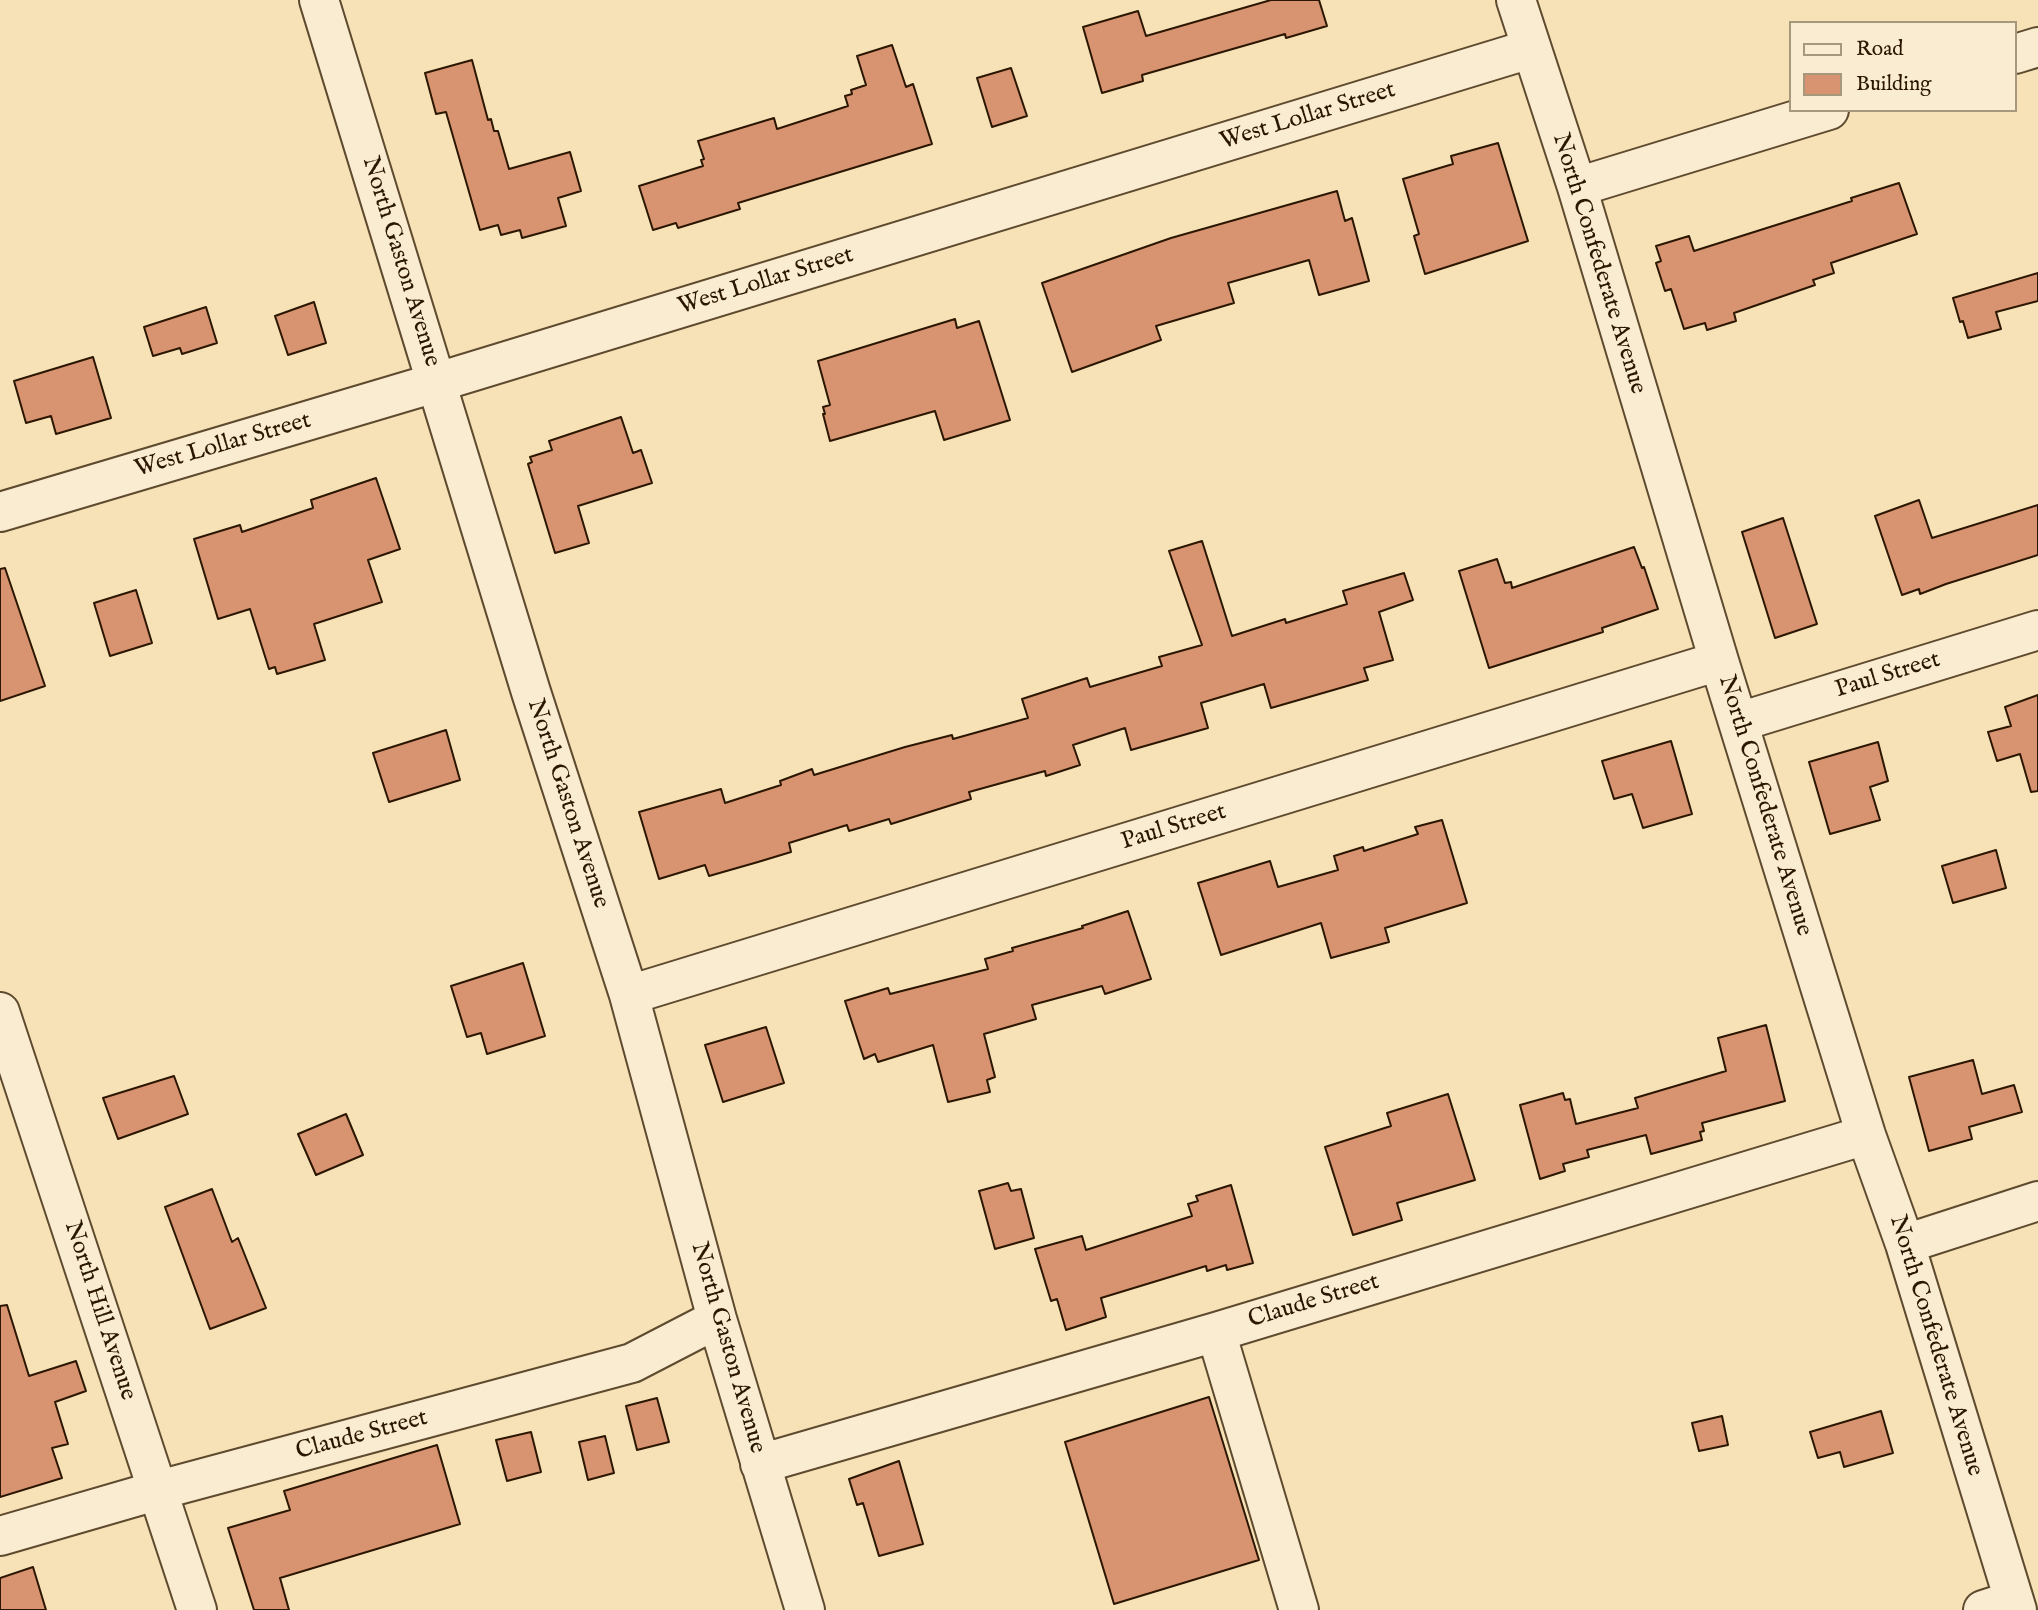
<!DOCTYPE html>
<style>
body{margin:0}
#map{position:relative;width:2038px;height:1610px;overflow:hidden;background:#f7e1b6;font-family:"IM FELL English",serif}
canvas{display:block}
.legend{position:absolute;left:1789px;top:21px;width:228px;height:91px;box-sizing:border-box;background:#faecd0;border:2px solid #a7977d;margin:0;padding:9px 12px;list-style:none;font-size:21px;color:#2b1701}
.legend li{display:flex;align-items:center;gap:14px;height:35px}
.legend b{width:35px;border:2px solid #a7977d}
</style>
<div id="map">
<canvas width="2038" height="1610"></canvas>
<ul class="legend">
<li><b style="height:9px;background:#faecd0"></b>Road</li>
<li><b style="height:19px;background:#d89371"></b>Building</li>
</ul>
</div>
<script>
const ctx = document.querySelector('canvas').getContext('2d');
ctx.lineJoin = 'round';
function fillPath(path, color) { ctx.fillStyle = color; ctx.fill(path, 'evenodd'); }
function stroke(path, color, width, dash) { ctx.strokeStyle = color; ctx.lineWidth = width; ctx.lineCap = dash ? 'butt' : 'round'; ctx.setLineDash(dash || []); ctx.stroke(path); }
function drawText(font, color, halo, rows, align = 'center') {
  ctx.font = font + ' "IM FELL English",serif'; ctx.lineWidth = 5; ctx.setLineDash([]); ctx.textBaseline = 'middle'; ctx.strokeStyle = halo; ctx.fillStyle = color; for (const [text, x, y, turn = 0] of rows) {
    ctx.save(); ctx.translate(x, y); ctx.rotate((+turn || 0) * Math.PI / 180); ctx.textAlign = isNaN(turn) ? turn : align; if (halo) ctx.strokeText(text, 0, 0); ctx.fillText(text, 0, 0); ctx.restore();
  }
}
const building = new Path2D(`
 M 1271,0 L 1319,0 L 1327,26 L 1286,38 L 1285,34 L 1142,75 L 1143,81 L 1102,93 L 1083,27 L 1138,11 L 1146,36 Z
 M 892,45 L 906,87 L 913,84 L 932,144 L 738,203 L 740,209 L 678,228 L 676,223 L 653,230 L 639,186 L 703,166 L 701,160 L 704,159 L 698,141 L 774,118 L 777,129 L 848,106 L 845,96 L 852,94 L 851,90 L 866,85 L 857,56 Z
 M 472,60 L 488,120 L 491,119 L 494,131 L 498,131 L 509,169 L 570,152 L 581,191 L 558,198 L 566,226 L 522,238 L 520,230 L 501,235 L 498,225 L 480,230 L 446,112 L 436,114 L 425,73 Z
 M 1011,68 L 1027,116 L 992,127 L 977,78 Z
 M 1498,143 L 1528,241 L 1425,274 L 1414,236 L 1419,234 L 1403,179 L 1453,164 L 1451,156 Z
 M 1899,183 L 1917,234 L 1831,263 L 1834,273 L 1813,280 L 1815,285 L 1734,313 L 1736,321 L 1707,330 L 1705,323 L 1684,329 L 1671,289 L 1665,291 L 1656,263 L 1661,261 L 1656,246 L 1689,236 L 1694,251 L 1852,201 L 1851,198 Z
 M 1337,191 L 1345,221 L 1352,218 L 1369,281 L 1319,295 L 1309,260 L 1228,283 L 1234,303 L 1156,326 L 1161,340 L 1072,372 L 1042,283 L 1171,238 Z
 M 2038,273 L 2038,301 L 1996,312 L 2001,329 L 1968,338 L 1963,321 L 1960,322 L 1953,298 Z
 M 314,302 L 326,343 L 288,355 L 275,316 Z
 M 206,307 L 217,343 L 182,354 L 180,348 L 153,356 L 144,327 Z
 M 955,319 L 957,328 L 979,321 L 1010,420 L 944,440 L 935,411 L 830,441 L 823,414 L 825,414 L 823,407 L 830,405 L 818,361 Z
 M 93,357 L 111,418 L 56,434 L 51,416 L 26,423 L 14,381 Z
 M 621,417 L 633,453 L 641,450 L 652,483 L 578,506 L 589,543 L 555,553 L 528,464 L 532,462 L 530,457 L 552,450 L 549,441 Z
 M 376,478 L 400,549 L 368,560 L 382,602 L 314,624 L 325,660 L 277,674 L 275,667 L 269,669 L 250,609 L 218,619 L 194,539 L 240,525 L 242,532 L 313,508 L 311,500 Z
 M 1919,500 L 1932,538 L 2038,505 L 2038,555 L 1946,584 L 1920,594 L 1919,589 L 1902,595 L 1875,516 Z
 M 1783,518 L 1817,624 L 1775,638 L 1742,532 Z
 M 1202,541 L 1232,636 L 1285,619 L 1286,623 L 1347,604 L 1343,591 L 1404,573 L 1413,600 L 1379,612 L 1393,660 L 1364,668 L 1368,680 L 1271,708 L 1264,684 L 1201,703 L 1208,728 L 1131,750 L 1125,728 L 1073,745 L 1080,765 L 1046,776 L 1045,771 L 969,792 L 971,799 L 891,824 L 889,819 L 849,831 L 847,825 L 789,843 L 791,852 L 758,862 L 709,876 L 705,865 L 659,879 L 639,812 L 721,789 L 725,803 L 781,785 L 780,781 L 812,769 L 814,775 L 905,747 L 952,735 L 953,739 L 1028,718 L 1022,699 L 1087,678 L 1090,687 L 1162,666 L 1159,657 L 1202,645 L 1169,551 Z
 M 1634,547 L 1642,568 L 1644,567 L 1658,609 L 1602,628 L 1603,632 L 1489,668 L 1459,571 L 1497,559 L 1505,583 L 1511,582 L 1512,588 Z
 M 5,568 L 45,686 L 0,701 L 0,569 Z
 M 136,590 L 152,643 L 110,656 L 94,603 Z
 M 2038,695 L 2038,791 L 2031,792 L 2020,754 L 1997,761 L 1988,732 L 2011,726 L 2005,707 Z
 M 446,730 L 460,780 L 389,802 L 373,753 Z
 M 1671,741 L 1692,814 L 1643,828 L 1632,794 L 1614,799 L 1602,761 Z
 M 1878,742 L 1888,781 L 1870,787 L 1880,820 L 1830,834 L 1809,762 Z
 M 1442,820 L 1467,903 L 1385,928 L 1389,942 L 1331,958 L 1321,923 L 1221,955 L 1198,883 L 1270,861 L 1278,887 L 1338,870 L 1334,856 L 1363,847 L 1364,851 L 1418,834 L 1415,827 Z
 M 1996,850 L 2006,888 L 1953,903 L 1942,866 Z
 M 1128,911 L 1151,979 L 1105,994 L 1102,986 L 1032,1005 L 1036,1019 L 984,1034 L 995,1077 L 987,1080 L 990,1092 L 948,1102 L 933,1045 L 878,1062 L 875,1054 L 864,1059 L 845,1001 L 888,988 L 890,994 L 988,969 L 985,959 L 1013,951 L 1012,948 L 1083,928 L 1082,926 Z
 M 523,963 L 545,1036 L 487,1054 L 481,1033 L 467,1037 L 451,986 Z
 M 1766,1025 L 1785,1101 L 1702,1123 L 1704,1131 L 1700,1132 L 1702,1140 L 1651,1154 L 1646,1135 L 1587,1150 L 1589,1157 L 1563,1164 L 1565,1171 L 1540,1179 L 1520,1105 L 1563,1093 L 1565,1100 L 1570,1099 L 1576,1124 L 1638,1108 L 1635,1098 L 1726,1071 L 1718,1038 Z
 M 766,1027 L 784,1083 L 723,1102 L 705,1045 Z
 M 1973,1060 L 1982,1094 L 2014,1085 L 2022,1112 L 1969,1127 L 1972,1139 L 1929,1151 L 1909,1077 Z
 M 174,1076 L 188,1114 L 118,1139 L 103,1098 Z
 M 1448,1094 L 1475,1180 L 1397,1203 L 1402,1220 L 1353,1235 L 1325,1147 L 1391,1126 L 1387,1113 Z
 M 346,1114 L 363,1155 L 316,1175 L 298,1134 Z
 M 1008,1183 L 1011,1191 L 1021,1189 L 1034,1238 L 995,1249 L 979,1191 Z
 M 1231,1185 L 1253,1263 L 1227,1270 L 1226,1265 L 1207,1271 L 1206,1266 L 1101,1298 L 1106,1317 L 1066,1330 L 1057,1299 L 1051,1301 L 1035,1249 L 1082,1236 L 1086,1250 L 1192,1216 L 1188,1204 L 1198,1201 L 1196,1196 Z
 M 212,1189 L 232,1242 L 238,1238 L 266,1308 L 210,1329 L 165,1207 Z
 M 7,1305 L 29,1376 L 76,1361 L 86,1391 L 55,1402 L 68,1444 L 52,1448 L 62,1478 L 0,1497 L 0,1306 Z
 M 1209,1397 L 1259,1560 L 1114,1604 L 1065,1442 Z
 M 657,1398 L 669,1442 L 637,1450 L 626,1406 Z
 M 1881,1411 L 1893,1453 L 1844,1467 L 1840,1452 L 1818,1458 L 1810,1432 Z
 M 1722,1416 L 1728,1445 L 1699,1451 L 1692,1423 Z
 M 531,1432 L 541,1472 L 507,1481 L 496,1440 Z
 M 605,1436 L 614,1473 L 588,1480 L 579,1442 Z
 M 437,1445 L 460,1524 L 280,1578 L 289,1610 L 254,1610 L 228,1528 L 290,1510 L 284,1491 Z
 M 899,1461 L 923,1544 L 879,1556 L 863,1503 L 857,1505 L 849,1479 Z
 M 33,1567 L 46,1610 L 0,1610 L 0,1578 Z`);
fillPath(building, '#d89371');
stroke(building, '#2b1701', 2);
const street = new Path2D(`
 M 319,0 L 531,692 L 629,995 L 717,1319 L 805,1610
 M 1516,0 L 1577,187 L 1719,661 L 1866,1135 L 1905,1244 L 2017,1610
 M 2015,54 L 2038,47
 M 1577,187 L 1829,110
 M 0,512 L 438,382 L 1530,49
 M 1739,722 L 2038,630
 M 629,995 L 1719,661
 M 0,1012 L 197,1610
 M 1905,1244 L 2038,1201
 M 1216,1332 L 1299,1610
 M 760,1464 L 1216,1332 L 1866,1135
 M 0,1536 L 159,1490 L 632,1363 L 717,1319
 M 1983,1610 L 2014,1600`);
stroke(street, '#5e4a2e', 42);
stroke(street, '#faecd0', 38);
drawText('24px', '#2b1701', '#faecd0', [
 ["West Lollar Street",1308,117,-17],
 ["North Gaston Avenue",400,262,73],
 ["North Confederate Avenue",1598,264,73],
 ["West Lollar Street",766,282,-17],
 ["West Lollar Street",223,446,-16],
 ["Paul Street",1888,676,-17],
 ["North Gaston Avenue",567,804,72],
 ["North Confederate Avenue",1764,806,73],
 ["Paul Street",1174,828,-17],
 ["Claude Street",1314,1302,-17],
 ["North Hill Avenue",99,1311,72],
 ["North Confederate Avenue",1935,1346,73],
 ["North Gaston Avenue",727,1348,74],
 ["Claude Street",362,1436,-15]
]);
</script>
